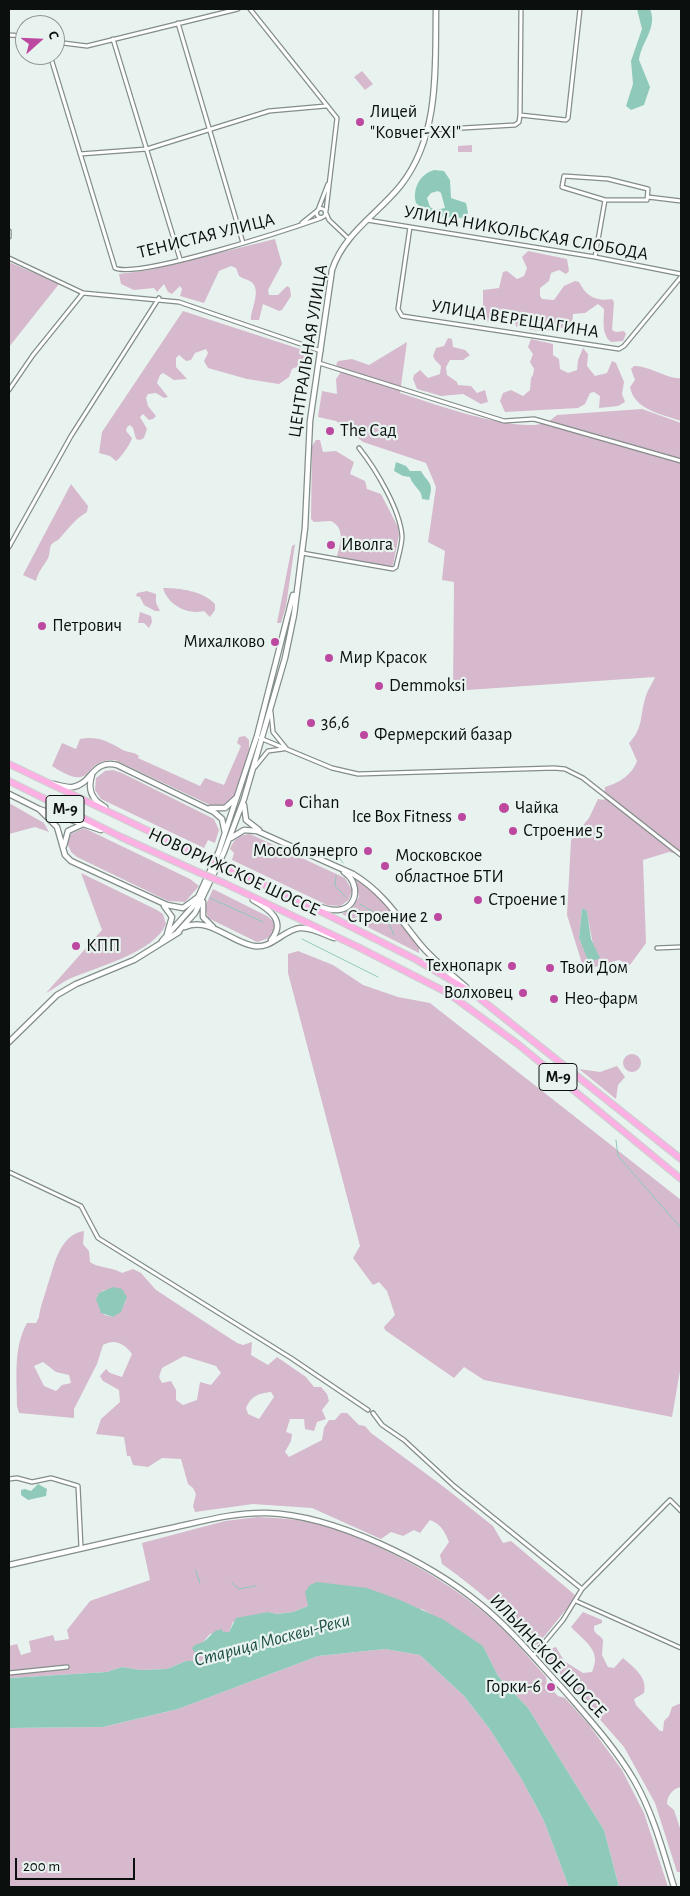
<!DOCTYPE html>
<meta charset="utf-8">
<style>
body{margin:0}
#map{position:relative;width:690px;height:1896px;overflow:hidden;background:#e8f3f0;font-family:"Alegreya Sans",sans-serif}
canvas{display:block}
.frame{position:absolute;inset:0;border:10px solid #0b0f0e;pointer-events:none}
.north{position:absolute;left:15px;top:15px;width:50px;height:50px;box-sizing:border-box;background:#e8f3f0;border:1px solid #909896;border-radius:50%;rotate:70deg;font-size:14px;font-weight:700;line-height:20px;text-align:center;color:#0b0f0e}
.north::after{content:'';display:block;margin:auto;width:18px;height:22px;background:#bd489f;clip-path:polygon(50% 0,100% 100%,50% 72%,0 100%)}
.scale{position:absolute;left:15px;top:1858px;width:120px;height:22px;box-sizing:border-box;border:2px solid #0b0f0e;border-top:0;padding-left:6px;font-size:15px;line-height:18px;white-space:nowrap;color:#0b0f0e;-webkit-text-stroke:4px #e8f3f0;paint-order:stroke}
</style>
<div id="map">
<canvas width="690" height="1896"></canvas>
<div class="frame"></div>
<div class="north">С</div>
<div class="scale">200 m</div>
</div>
<script>
const ctx = document.querySelector('canvas').getContext('2d');
ctx.lineJoin = 'round';
function fillPath(path, color) { ctx.fillStyle = color; ctx.fill(path, 'evenodd'); }
function stroke(path, color, width, dash) { ctx.strokeStyle = color; ctx.lineWidth = width; ctx.lineCap = dash ? 'butt' : 'round'; ctx.setLineDash(dash || []); ctx.stroke(path); }
function drawText(font, color, halo, rows, align = 'center') {
  ctx.font = font + ' "Alegreya Sans",sans-serif'; ctx.lineWidth = 4.5; ctx.setLineDash([]); ctx.textBaseline = 'middle'; ctx.strokeStyle = halo; ctx.fillStyle = color; for (const [text, x, y, turn = 0] of rows) {
    ctx.save(); ctx.translate(x, y); ctx.rotate((+turn || 0) * Math.PI / 180); ctx.textAlign = isNaN(turn) ? turn : align; if (halo) ctx.strokeText(text, 0, 0); ctx.fillText(text, 0, 0); ctx.restore();
  }
}
fillPath(new Path2D(`
 M 362,71 L 373,84 L 365,90 L 354,77 Z
 M 472,145 L 472,152 L 458,152 L 458,146 Z
 M 275,239 L 282,264 L 268,290 L 269,295 L 278,295 L 287,286 L 290,288 L 291,296 L 282,310 L 279,311 L 263,304 L 259,320 L 251,320 C 250,310 263,289 250,281 C 246,279 243,279 239,276 L 236,268 L 231,266 L 219,271 L 204,303 L 180,296 L 182,289 L 180,286 L 172,294 L 168,292 L 164,284 L 157,292 L 154,288 L 134,290 L 121,284 L 119,274 L 150,270 Z
 M 528,251 L 567,259 L 569,271 L 566,274 L 559,270 L 551,273 L 549,281 L 540,288 L 540,296 L 542,299 L 554,300 L 564,286 L 575,281 L 579,282 C 586,296 596,302 612,299 L 614,302 L 612,330 L 616,332 L 624,331 L 626,334 L 623,341 L 611,342 C 601,334 604,320 604,309 L 598,304 L 585,313 L 573,314 L 572,326 L 565,329 L 557,326 L 547,331 L 530,330 L 528,326 L 532,315 L 528,313 L 523,324 L 516,327 L 514,311 L 510,310 C 495,317 495,327 479,318 L 467,319 L 462,316 L 468,309 L 476,311 L 483,307 L 483,290 L 499,288 L 503,272 L 507,271 L 517,279 L 524,276 L 527,268 L 522,257 Z
 M 9,262 L 59,284 L 9,347 Z
 M 183,311 L 306,351 L 304,364 L 292,369 L 289,377 L 279,384 L 247,379 L 208,368 L 204,361 L 208,353 L 206,349 L 195,353 L 191,360 L 186,361 L 179,355 L 176,358 L 176,367 L 187,379 L 174,380 L 163,373 L 160,375 L 157,383 L 168,397 L 164,398 L 156,393 L 148,394 L 146,398 L 148,406 L 156,416 L 153,419 L 149,420 L 143,414 L 140,417 L 147,429 L 144,438 L 140,440 L 136,439 L 133,428 L 130,425 L 127,427 L 126,431 L 132,438 C 131,443 120,459 116,461 L 110,456 L 99,453 L 102,432 Z
 M 448,338 L 452,339 L 453,347 L 465,350 L 470,355 L 463,360 L 450,360 L 446,367 L 447,375 L 457,382 L 458,385 L 471,386 L 477,393 L 485,390 L 488,402 L 481,404 L 463,394 L 441,396 L 417,389 L 413,379 L 414,375 L 420,370 L 428,378 L 440,374 L 441,366 L 435,360 L 433,356 L 436,348 L 444,346 Z
 M 531,339 L 553,344 L 553,355 L 559,359 L 560,369 L 568,373 L 577,370 L 578,360 L 583,348 L 588,354 L 587,366 L 595,376 L 607,373 L 612,361 L 616,363 L 624,382 L 622,394 L 625,402 L 618,406 L 599,408 L 600,396 L 594,392 L 590,393 L 585,404 L 578,408 L 505,412 L 500,401 L 503,393 L 511,390 L 523,396 L 530,390 L 531,378 L 533,375 L 534,369 L 530,362 L 533,354 L 528,347 Z
 M 407,342 L 400,393 C 432,403 518,435 548,422 C 551,420 554,417 557,415 L 642,409 L 681,423 L 681,855 L 669,852 L 643,860 L 646,943 L 630,965 L 619,960 L 584,970 L 567,915 L 571,840 L 589,818 L 598,799 L 604,800 L 605,787 C 619,783 632,775 637,761 L 629,743 C 643,729 640,716 645,699 C 647,691 652,684 655,677 L 453,691 L 454,582 L 442,580 L 445,551 L 428,542 L 436,487 L 426,463 L 363,442 L 336,421 L 318,417 L 322,391 L 337,394 L 336,379 L 343,369 L 336,365 L 338,361 L 352,359 L 369,365 ZM 582,908 L 587,912 L 593,945 L 589,962 L 579,938 Z
 M 634,366 C 648,365 669,380 681,378 L 681,421 C 662,414 634,410 630,387 L 635,380 L 631,369 Z
 M 316,440 L 320,440 L 323,452 L 336,451 L 354,462 L 350,474 L 365,481 L 367,489 L 381,494 L 398,527 L 399,535 L 393,565 L 389,567 L 337,557 C 340,543 346,529 331,521 L 314,522 L 311,519 L 312,446 Z
 M 71,484 L 88,506 L 87,512 C 75,519 69,528 60,538 C 58,541 54,541 51,545 C 49,550 50,556 47,560 C 43,567 38,572 36,581 L 23,575 Z
 M 295,544 L 286,606 L 281,623 L 277,623 L 292,546 Z
 M 163,588 C 180,588 203,591 215,604 L 215,610 L 210,617 L 204,611 C 187,615 168,605 163,588 Z
 M 147,591 L 156,594 L 156,603 L 160,611 L 155,611 L 144,605 L 140,597 L 136,596 L 137,593 Z
 M 140,612 L 151,616 L 152,622 L 149,628 L 144,623 L 138,623 Z
 M 245,736 L 249,740 L 249,750 L 237,788 L 233,799 L 223,806 L 210,805 L 115,760 C 79,759 97,795 52,766 L 62,743 L 76,749 L 80,739 C 97,736 107,741 121,749 C 127,753 133,751 139,756 L 138,758 L 200,786 L 205,778 L 224,785 L 241,746 L 237,743 L 239,737 Z
 M 113,770 L 122,773 L 214,819 L 219,830 L 215,843 L 208,840 L 204,848 L 101,799 L 95,790 L 96,778 L 105,771 Z
 M 9,803 L 44,823 L 49,832 L 35,827 L 9,834 Z
 M 84,828 L 190,879 L 199,886 L 185,902 L 168,901 L 77,857 L 71,852 L 67,842 L 71,834 Z
 M 250,834 L 345,878 L 352,890 L 349,900 L 340,906 L 327,905 L 232,860 L 234,853 L 230,849 C 234,839 239,835 250,834 Z
 M 81,873 L 157,910 L 163,914 L 166,924 C 154,953 96,967 69,979 C 61,983 54,989 46,993 L 102,930 Z
 M 356,879 L 383,901 L 419,947 L 419,953 L 342,914 L 353,907 L 359,897 Z
 M 213,889 L 267,916 L 274,922 C 275,935 269,939 257,942 L 208,918 L 205,907 Z
 M 298,951 L 333,965 L 363,985 L 398,997 L 430,1003 L 681,1200 L 681,1365 L 672,1417 L 484,1380 L 464,1367 L 454,1378 L 385,1330 L 384,1327 L 395,1315 L 387,1291 L 379,1282 L 373,1285 L 353,1258 L 360,1246 L 288,973 L 288,954 Z
 M623 1063a9 9 0 1 1 18 0a9 9 0 1 1-18 0Z
 M 617,1066 L 625,1077 L 618,1085 L 616,1099 L 579,1069 L 600,1072 Z
 M 84,1231 L 83,1244 L 89,1251 L 90,1262 C 98,1268 112,1267 122,1273 L 133,1269 L 141,1273 L 156,1290 L 237,1343 L 243,1345 L 252,1342 L 251,1355 L 268,1365 L 277,1357 L 306,1377 L 314,1387 L 321,1387 L 327,1394 L 329,1401 L 322,1410 L 326,1419 L 317,1422 L 314,1431 L 305,1429 L 304,1419 L 290,1419 L 286,1432 L 292,1434 L 291,1441 L 285,1452 L 289,1457 L 322,1440 L 324,1428 L 329,1420 L 335,1420 L 341,1413 L 347,1413 L 359,1425 L 365,1426 L 371,1433 L 444,1487 L 493,1526 L 503,1543 L 511,1541 L 575,1595 L 568,1607 L 538,1644 L 535,1645 C 506,1614 476,1588 442,1564 L 440,1555 L 449,1542 C 445,1532 441,1524 430,1520 L 420,1533 L 414,1530 L 403,1536 L 391,1532 L 381,1539 L 312,1508 L 253,1504 L 195,1512 L 193,1506 L 196,1494 L 193,1488 L 188,1484 L 181,1459 L 162,1458 L 148,1467 L 133,1465 L 130,1456 L 127,1456 L 124,1437 L 96,1434 L 101,1419 L 120,1402 L 119,1390 L 103,1381 L 100,1376 L 106,1369 L 110,1373 L 122,1377 L 132,1354 C 125,1344 115,1338 103,1345 L 97,1364 L 74,1409 L 74,1418 L 19,1413 L 17,1406 C 17,1378 13,1348 27,1323 L 36,1323 L 39,1317 C 40,1307 44,1298 47,1287 C 54,1268 58,1235 84,1231 ZM 104,1290 L 126,1300 L 122,1309 L 113,1317 L 104,1315 L 97,1296 ZM 184,1356 L 216,1366 L 221,1373 L 211,1385 L 200,1382 L 197,1400 L 183,1405 L 176,1400 L 176,1390 L 171,1381 L 162,1383 L 159,1377 L 162,1368 ZM 43,1362 L 56,1372 L 69,1375 L 71,1383 L 62,1385 L 56,1391 L 44,1386 L 34,1366 ZM 271,1392 L 274,1397 L 259,1419 L 248,1414 L 246,1408 C 252,1395 258,1394 271,1392 Z
 M 258,1517 C 279,1518 301,1519 322,1525 C 379,1542 450,1581 494,1621 C 513,1638 529,1658 546,1677 L 547,1684 L 558,1696 L 565,1698 L 589,1725 L 622,1770 L 644,1813 L 668,1887 L 619,1887 L 604,1830 L 528,1708 L 498,1676 L 483,1646 L 422,1609 L 309,1603 L 308,1606 L 293,1612 L 277,1614 L 268,1612 L 233,1622 L 229,1632 L 210,1634 L 203,1642 L 199,1653 L 204,1655 L 215,1652 L 220,1658 L 218,1661 L 186,1661 L 167,1669 L 140,1670 L 122,1667 L 107,1672 L 9,1678 L 9,1646 L 17,1644 L 21,1655 L 31,1652 L 29,1641 L 53,1635 L 55,1641 L 69,1639 L 67,1630 L 90,1601 L 150,1580 L 142,1543 L 225,1521 Z
 M 583,1612 L 602,1620 L 602,1623 L 594,1626 C 593,1635 600,1634 603,1640 L 602,1655 L 608,1667 L 614,1668 L 623,1658 C 633,1667 648,1677 644,1693 L 634,1699 L 636,1705 L 660,1731 L 663,1731 L 664,1721 L 669,1716 L 672,1707 L 681,1703 L 681,1787 C 673,1788 667,1796 667,1804 L 674,1810 L 681,1831 L 681,1872 L 677,1872 L 655,1803 L 624,1747 L 547,1659 L 550,1649 L 556,1647 L 564,1661 L 583,1673 L 592,1672 C 602,1650 585,1642 571,1627 Z
 M 385,1649 L 420,1655 L 464,1696 L 489,1728 L 521,1778 L 544,1821 L 569,1887 L 9,1887 L 9,1728 L 103,1727 L 178,1709 L 318,1656 Z`), '#d6b9cc');
fillPath(new Path2D(`
 M 637,9 L 650,9 C 658,28 641,42 639,60 L 650,87 L 644,105 L 631,110 L 626,106 L 633,84 L 631,61 L 642,29 Z
 M 434,170 L 444,171 L 450,180 L 451,198 L 466,203 L 468,213 L 464,218 L 431,216 L 416,203 C 412,189 420,174 434,170 ZM 438,191 L 441,193 L 445,208 L 435,210 L 430,207 L 427,198 L 431,193 Z
 M 396,462 L 406,466 L 410,471 L 421,471 C 429,485 434,481 429,500 L 422,499 C 422,489 412,486 410,477 L 403,476 L 394,471 Z
 M 582,908 L 587,911 L 591,939 L 600,958 L 589,963 L 579,938 Z
 M 113,1287 L 122,1289 L 127,1297 L 121,1312 L 113,1317 L 101,1313 L 96,1299 L 99,1293 Z
 M 38,1484 L 47,1489 L 46,1496 L 28,1500 L 21,1495 L 21,1490 L 25,1489 L 31,1491 Z
 M 317,1582 L 367,1588 L 400,1600 L 444,1620 L 483,1646 L 498,1676 L 528,1708 L 604,1830 L 619,1887 L 569,1887 L 544,1821 L 521,1778 L 489,1728 L 464,1696 L 420,1655 L 385,1649 L 318,1656 L 178,1709 L 103,1727 L 9,1728 L 9,1678 L 107,1672 L 122,1667 L 140,1670 L 167,1669 L 186,1661 L 218,1661 L 220,1658 L 215,1653 L 205,1655 L 194,1652 L 192,1648 C 196,1643 199,1644 203,1642 C 211,1637 212,1630 222,1629 L 223,1632 L 229,1632 L 236,1618 L 268,1612 L 277,1614 L 293,1612 L 308,1606 L 305,1592 L 310,1585 Z`), '#8fc9ba');
stroke(new Path2D(`
 M 335,852 L 343,863
 M 336,876 L 335,886 L 346,897
 M 210,898 L 263,922
 M 360,904 L 388,921 L 394,935
 M 302,939 L 378,977
 M 616,1140 L 618,1156 L 681,1228
 M 196,1570 L 196,1571
 M 196,1572 L 200,1583
 M 232,1583 L 239,1589 L 256,1586`), '#8fc9ba', 1);
const street = new Path2D(`
 M 250,9 L 337,118 L 326,211
 M 178,23 L 243,243
 M 9,35 L 25,36
 M 113,39 L 180,259
 M 55,42 L 87,46 L 238,9
 M 50,55 L 115,268 C 138,279 290,229 321,218
 M 520,115 L 521,9
 M 428,130 L 515,125 L 519,122 L 520,115 L 566,120 L 568,118 L 580,9
 M 80,154 L 147,149 L 269,111 L 326,106
 M 648,197 L 681,201
 M316.5 213a4.5 4.5 0 1 1 9 0a4.5 4.5 0 1 1-9 0Z
 M 318,210 L 328,184
 M 326,213 L 329,220 L 349,239
 M 367,220 L 595,257 L 681,274
 M 302,223 L 317,211
 M 410,227 L 398,309 L 402,316 L 619,349 L 624,346 L 681,277
 M 9,231 L 9,237
 M 595,257 L 605,200 L 647,200 L 648,189 L 608,179 L 564,176 L 562,187 L 605,200
 M 9,258 L 83,293 L 179,302 L 321,351
 M 319,363 L 504,421 L 534,419 L 681,461
 M 9,390 L 33,355 L 83,293
 M 9,547 L 71,436 L 159,298
 M 302,553 L 393,569 L 396,567 C 398,557 402,546 402,536 C 400,509 375,468 359,448
 M 271,712 L 273,732 L 286,748
 M 260,738 L 332,768 L 358,774 L 554,768 L 565,769 L 583,778 L 681,855
 M 255,767 L 268,751 L 283,749
 M 657,948 L 681,947
 M 9,1172 L 81,1206 L 98,1238 L 291,1358 L 368,1410
 M 373,1413 L 382,1425 L 404,1440 L 454,1486 L 582,1589 L 563,1620 L 533,1656
 M 9,1479 L 17,1478 L 32,1482 L 51,1478 L 78,1486 L 81,1548
 M 582,1589 L 670,1500 L 681,1511
 M 576,1601 L 681,1648
 M 9,1673 L 67,1667`);
const secondary = new Path2D(`
 M 92,775 C 87,790 92,800 105,807
 M 53,784 C 59,785 67,788 73,787 C 92,784 92,759 117,765 L 214,812 L 222,819 L 225,833
 M 9,794 L 39,809 L 101,830
 M 244,805 L 246,820 L 259,830
 M 210,808 L 225,808 L 236,798
 M 39,809 L 57,827 L 65,855 L 71,861 L 167,905 L 183,908 L 198,897
 M 231,838 L 244,830 L 257,831 L 353,874 C 383,892 399,918 420,944 C 433,960 450,973 466,987
 M 64,846 L 68,831 L 81,825
 M 253,900 C 269,909 287,921 271,940
 M 203,902 L 203,917 L 213,927
 M 306,902 C 316,905 328,911 337,910 C 359,909 360,882 344,872
 M 164,906 L 172,917 L 167,934
 M 185,927 C 208,916 232,943 254,946 C 272,949 283,930 300,928 C 311,927 323,934 334,938
 M 177,933 L 195,913 L 224,852 L 244,799 L 285,658 L 294,615 L 305,528 L 310,421 L 332,270 C 344,233 378,214 401,185 C 440,135 435,68 436,9
 M 162,941 L 195,904 L 219,851 L 257,736 L 293,595
 M 9,1042 L 57,995 L 76,984 L 134,960 L 179,932
 M 9,1565 C 60,1553 111,1542 162,1530 C 197,1523 232,1512 267,1513 C 334,1515 429,1562 480,1604 C 511,1629 536,1660 563,1689 C 588,1718 614,1746 634,1780 C 653,1813 663,1851 674,1887`);
const highway = new Path2D(`
 M 9,764 L 203,857
 M 9,781 L 121,837 L 198,872
 M 229,869 L 294,898 L 415,959 L 473,993 L 681,1159
 M 224,883 L 358,947 L 448,993 L 519,1045 L 681,1179`);
stroke(street, '#838d8a', 5.5);
stroke(secondary, '#838d8a', 7);
stroke(highway, '#cecfcf', 8);
stroke(street, '#fff', 3);
stroke(secondary, '#fff', 4.5);
stroke(highway, '#feb0e5', 5.5);
const highwayBridge = new Path2D(`
 M 203,857 L 229,869
 M 198,872 L 224,883`);
stroke(highwayBridge, '#cecfcf', 8, []);
stroke(highwayBridge, '#feb0e5', 5.5);
for (const [x, y, r, color] of [
 [360,122,5,"#bd489f"],
 [330,431,5,"#bd489f"],
 [331,545,5,"#bd489f"],
 [42,626,5,"#bd489f"],
 [275,642,5,"#bd489f"],
 [329,658,5,"#bd489f"],
 [379,686,5,"#bd489f"],
 [311,723,5,"#bd489f"],
 [364,735,5,"#bd489f"],
 [289,803,5,"#bd489f"],
 [504,808,6,"#bd489f"],
 [462,817,5,"#bd489f"],
 [513,831,5,"#bd489f"],
 [368,851,5,"#bd489f"],
 [385,866,5,"#bd489f"],
 [478,900,5,"#bd489f"],
 [438,917,5,"#bd489f"],
 [76,946,5,"#bd489f"],
 [512,966,5,"#bd489f"],
 [550,968,5,"#bd489f"],
 [523,993,5,"#bd489f"],
 [554,999,5,"#bd489f"],
 [551,1687,5,"#bd489f"]
]) { const dot = new Path2D(); dot.arc(x, y, r, 0, 2 * Math.PI); ctx.fillStyle = color; ctx.fill(dot); stroke(dot, '#e8f3f0', 2); }
for (const [x, y, w] of [
 [65,809,38],
 [558,1077,38]
]) { const box = new Path2D(); box.roundRect(x - w / 2, y - 13.5, w, 27, 4); ctx.fillStyle = '#e8f3f0'; ctx.fill(box); stroke(box, '#0b0f0e', 1); }
drawText('bold 16px', '#0b0f0e', null, [
 ["М-9",65,809],
 ["М-9",558,1077]
]);
drawText('18px', '#0b0f0e', '#e8f3f0', [
 ["Лицей",370,112],
 ["\"Ковчег-XXI\"",370,133],
 ["The Сад",340,431],
 ["Иволга",341,545],
 ["Петрович",52,626],
 ["Михалково",265,642,"right"],
 ["Мир Красок",339,658],
 ["Demmoksi",389,686],
 ["36,6",321,723],
 ["Фермерский базар",374,735],
 ["Cihan",299,803],
 ["Чайка",515,808],
 ["Ice Box Fitness",452,817,"right"],
 ["Строение 5",523,831],
 ["Мособлэнерго",358,851,"right"],
 ["Московское",395,856],
 ["областное БТИ",395,877],
 ["Строение 1",488,900],
 ["Строение 2",428,917,"right"],
 ["КПП",86,946],
 ["Технопарк",502,966,"right"],
 ["Твой Дом",560,968],
 ["Волховец",513,993,"right"],
 ["Нео-фарм",564,999],
 ["Горки-6",541,1687,"right"]
], 'left');
drawText('18px', '#0b0f0e', '#e8f3f0', [
 ["УЛИЦА НИКОЛЬСКАЯ СЛОБОДА",526,233,10],
 ["ТЕНИСТАЯ УЛИЦА",206,236,-14],
 ["УЛИЦА ВЕРЕЩАГИНА",515,319,9],
 ["ЦЕНТРАЛЬНАЯ УЛИЦА",308,351,-81],
 ["НОВОРИЖСКОЕ ШОССЕ",234,872,25],
 ["ИЛЬИНСКОЕ ШОССЕ",548,1656,47]
]);
drawText('italic 19px', '#1e4f45', '#e8f3f0', [
 ["Старица Москвы-Реки",272,1640,-15]
]);
</script>
